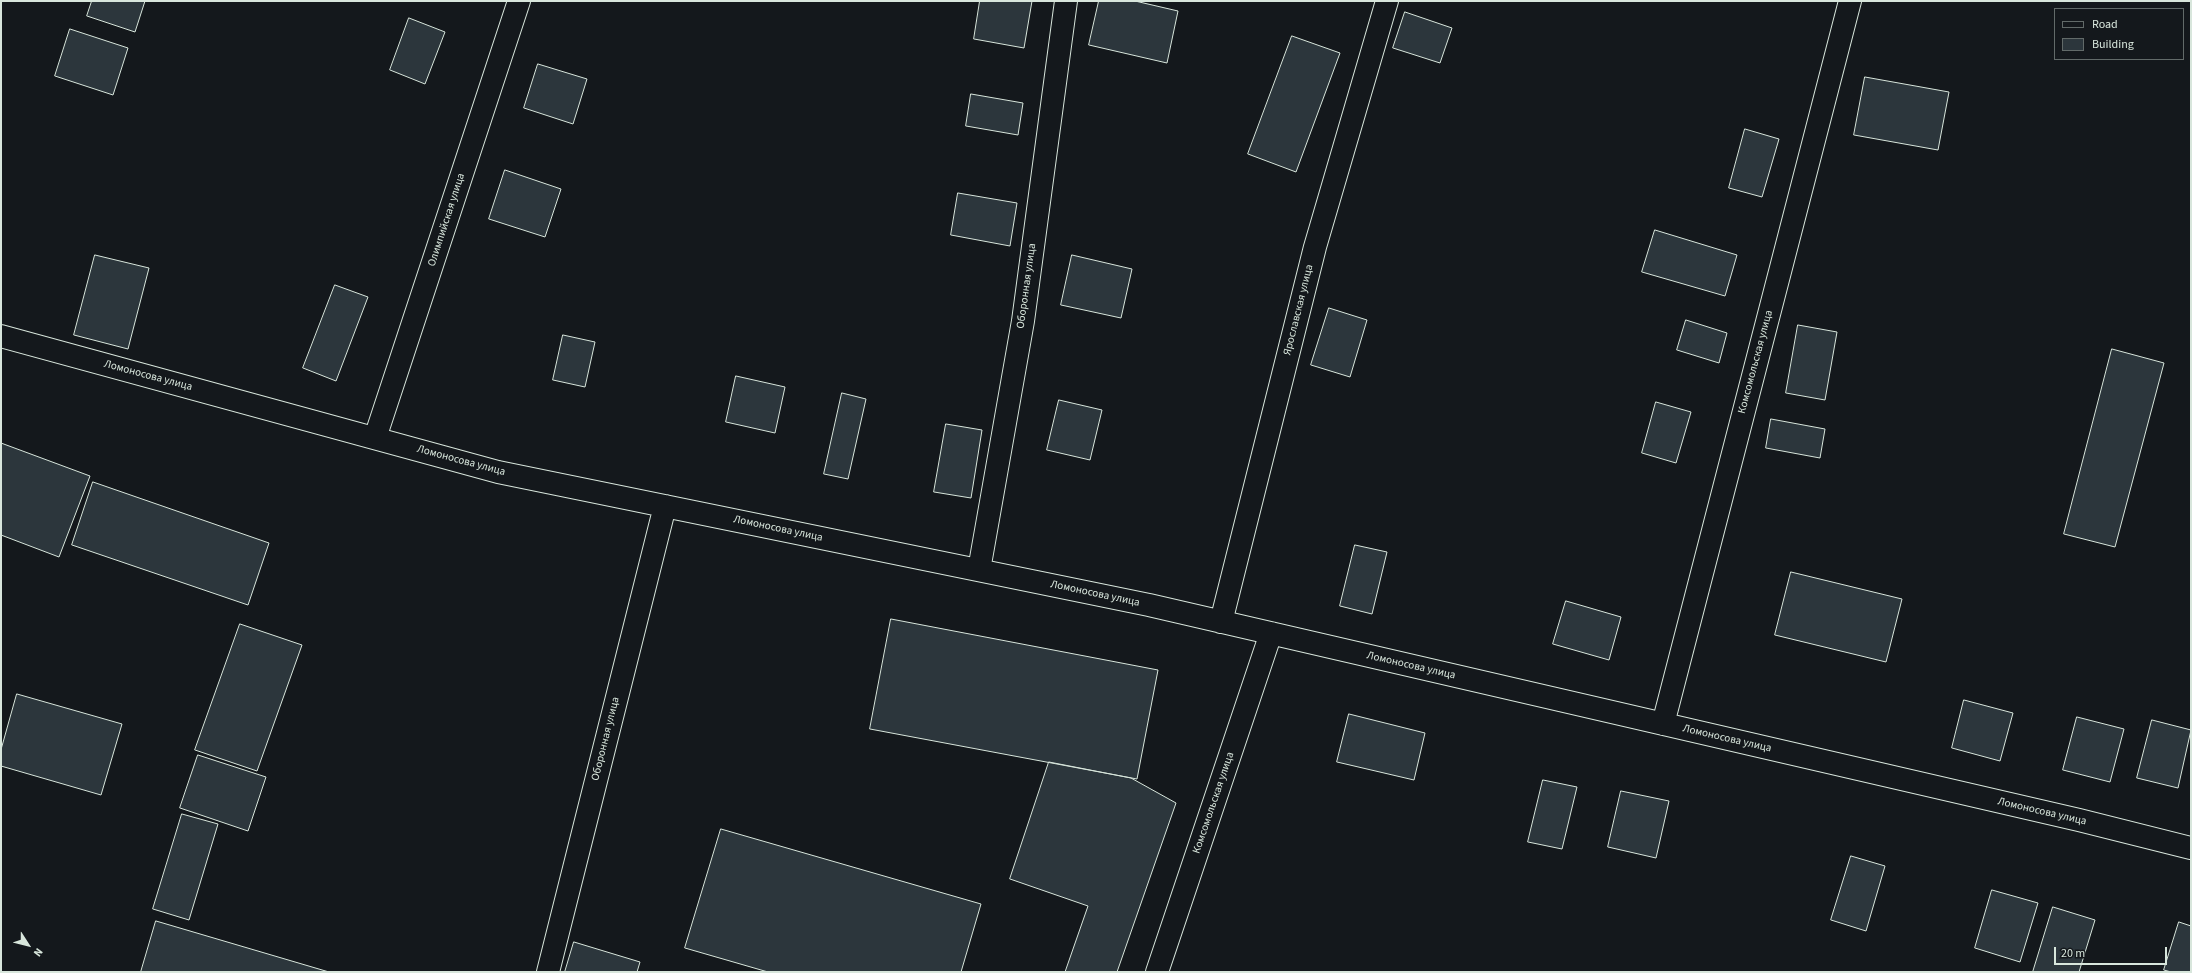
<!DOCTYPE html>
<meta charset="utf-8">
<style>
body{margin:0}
#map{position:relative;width:2192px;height:973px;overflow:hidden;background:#14181c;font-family:"Source Sans 3",sans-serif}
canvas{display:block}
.frame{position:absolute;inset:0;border:2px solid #d8e6dc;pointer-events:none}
.legend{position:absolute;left:2054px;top:8px;width:130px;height:52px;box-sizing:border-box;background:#14181c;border:1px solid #626a69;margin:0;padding:5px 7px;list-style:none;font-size:12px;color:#d8e6dc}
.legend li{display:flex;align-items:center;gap:8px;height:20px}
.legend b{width:20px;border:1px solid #626a69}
.north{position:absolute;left:8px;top:925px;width:40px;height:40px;-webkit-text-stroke:3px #14181c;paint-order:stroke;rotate:126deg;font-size:11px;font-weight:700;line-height:16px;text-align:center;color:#d8e6dc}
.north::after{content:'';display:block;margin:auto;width:14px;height:18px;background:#d8e6dc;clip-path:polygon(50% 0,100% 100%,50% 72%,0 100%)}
.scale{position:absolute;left:2054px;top:947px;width:113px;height:18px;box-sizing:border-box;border:2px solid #d8e6dc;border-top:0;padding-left:5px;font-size:12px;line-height:14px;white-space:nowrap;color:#d8e6dc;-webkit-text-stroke:3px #14181c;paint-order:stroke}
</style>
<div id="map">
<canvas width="2192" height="973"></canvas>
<div class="frame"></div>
<ul class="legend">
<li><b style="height:5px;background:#14181c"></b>Road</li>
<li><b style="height:11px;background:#2c363c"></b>Building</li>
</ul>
<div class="north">N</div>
<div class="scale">20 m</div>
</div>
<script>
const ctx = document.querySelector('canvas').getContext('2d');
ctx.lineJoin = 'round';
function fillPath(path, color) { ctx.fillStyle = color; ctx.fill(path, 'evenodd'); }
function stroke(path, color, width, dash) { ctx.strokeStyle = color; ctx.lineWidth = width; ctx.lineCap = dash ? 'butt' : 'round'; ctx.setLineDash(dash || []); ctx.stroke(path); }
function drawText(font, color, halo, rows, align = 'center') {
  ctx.font = font + ' "Source Sans 3",sans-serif'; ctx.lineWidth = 3; ctx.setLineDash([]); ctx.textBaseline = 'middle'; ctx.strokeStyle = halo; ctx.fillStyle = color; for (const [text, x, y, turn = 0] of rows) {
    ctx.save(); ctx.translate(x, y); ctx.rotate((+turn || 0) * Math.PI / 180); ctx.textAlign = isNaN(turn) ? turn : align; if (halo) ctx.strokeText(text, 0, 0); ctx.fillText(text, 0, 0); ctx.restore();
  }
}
const building = new Path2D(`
 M 92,1 L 145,1 L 135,32 L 87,16 Z
 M 980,1 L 1032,1 L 1024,48 L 974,39 Z
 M 1099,1 L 1135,1 L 1178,11 L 1167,63 L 1089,45 Z
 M 1405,12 L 1452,28 L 1440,63 L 1393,48 Z
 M 409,18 L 445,32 L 425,84 L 390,70 Z
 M 70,29 L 128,48 L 113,95 L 55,76 Z
 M 1292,36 L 1340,53 L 1296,172 L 1248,154 Z
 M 538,64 L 587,79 L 573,124 L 524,108 Z
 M 1865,77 L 1949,92 L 1938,150 L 1854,135 Z
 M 971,94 L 1023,103 L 1018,135 L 966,126 Z
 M 1745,129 L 1779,139 L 1762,197 L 1729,188 Z
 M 505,170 L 561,189 L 545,237 L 489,219 Z
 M 958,193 L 1017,203 L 1010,246 L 951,235 Z
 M 1655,230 L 1737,255 L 1725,296 L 1642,272 Z
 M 95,255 L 149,268 L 128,349 L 74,335 Z
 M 1072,255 L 1132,269 L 1121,318 L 1061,305 Z
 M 335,285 L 368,297 L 336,381 L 303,368 Z
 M 1329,308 L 1367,320 L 1350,377 L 1311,365 Z
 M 1686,320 L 1727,333 L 1719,363 L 1677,350 Z
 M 1798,325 L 1837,332 L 1825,400 L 1786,393 Z
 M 563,335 L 595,342 L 585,387 L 553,380 Z
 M 2112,349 L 2164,363 L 2115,547 L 2064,534 Z
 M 736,376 L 785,387 L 775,433 L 726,422 Z
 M 842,393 L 866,399 L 848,479 L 824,474 Z
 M 1059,400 L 1102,410 L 1090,460 L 1047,450 Z
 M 1656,402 L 1691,412 L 1676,463 L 1642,453 Z
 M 1771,419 L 1825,429 L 1820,458 L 1766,448 Z
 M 946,424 L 982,430 L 971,498 L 934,492 Z
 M 1,443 L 90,476 L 59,557 L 1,535 Z
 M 93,482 L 269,543 L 248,605 L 72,545 Z
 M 1355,545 L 1387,552 L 1372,614 L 1340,606 Z
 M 1791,572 L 1902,599 L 1886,662 L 1775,635 Z
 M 1566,601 L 1621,617 L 1609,660 L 1553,644 Z
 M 891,619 L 1158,670 L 1137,779 L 870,729 Z
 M 240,624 L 302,645 L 257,771 L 195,750 Z
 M 17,694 L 122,724 L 101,795 L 1,766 L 1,750 Z
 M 1964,700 L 2013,713 L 2000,761 L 1952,748 Z
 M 1349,714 L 1425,733 L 1414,780 L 1337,762 Z
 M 2077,717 L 2124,729 L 2110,782 L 2063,770 Z
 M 2152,720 L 2191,730 L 2178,788 L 2137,778 Z
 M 198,755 L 266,777 L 248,831 L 180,808 Z
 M 1049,762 L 1131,778 L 1176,803 L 1117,972 L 1065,972 L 1088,906 L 1010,879 Z
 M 1543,780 L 1577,787 L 1562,849 L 1528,842 Z
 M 1621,791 L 1669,801 L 1656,858 L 1608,847 Z
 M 182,814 L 218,824 L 189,920 L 153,909 Z
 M 721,829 L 981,904 L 961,972 L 768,972 L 685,948 Z
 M 1851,856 L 1885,866 L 1866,931 L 1831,920 Z
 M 1992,890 L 2038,903 L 2020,962 L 1975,948 Z
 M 2053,907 L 2095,920 L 2079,972 L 2033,972 Z
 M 156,921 L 329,972 L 141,972 Z
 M 2179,922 L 2191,926 L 2191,972 L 2171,972 L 2164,970 Z
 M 574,942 L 640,962 L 637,972 L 565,972 Z`);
fillPath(building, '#2c363c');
stroke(building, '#d8e6dc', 1);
const minor = new Path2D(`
 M 1,336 L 498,472 L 1149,605 L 2079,820 L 2191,848
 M 375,438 L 519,1
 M 979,570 L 1023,321 L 1066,1
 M 1221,622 L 1315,247 L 1387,1
 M 1663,724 L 1850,1
 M 548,972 L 665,506
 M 1157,972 L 1271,633`);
stroke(minor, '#d8e6dc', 24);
stroke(minor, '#14181c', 22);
drawText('11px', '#d8e6dc', '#14181c', [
 ["Олимпийская улица",447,220,-72],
 ["Оборонная улица",1027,286,-82],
 ["Ярославская улица",1299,310,-76],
 ["Комсомольская улица",1756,362,-75],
 ["Ломоносова улица",148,376,15],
 ["Ломоносова улица",461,461,15],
 ["Ломоносова улица",778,529,12],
 ["Ломоносова улица",1095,594,12],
 ["Ломоносова улица",1411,666,13],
 ["Оборонная улица",606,739,-76],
 ["Ломоносова улица",1727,739,13],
 ["Комсомольская улица",1214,803,-71],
 ["Ломоносова улица",2042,812,13]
]);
</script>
